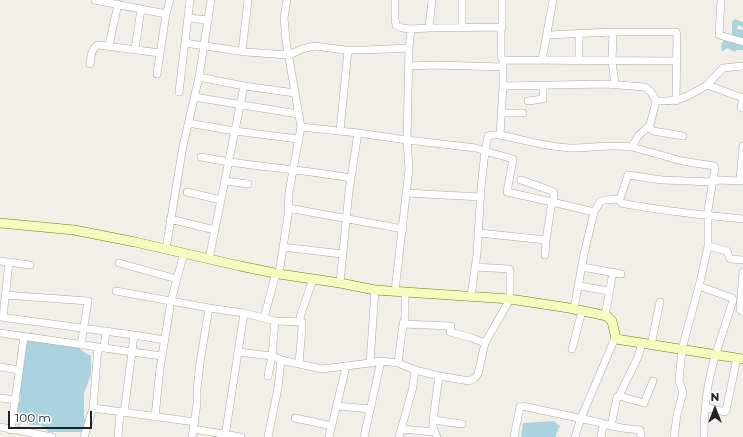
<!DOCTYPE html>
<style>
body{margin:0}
#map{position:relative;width:743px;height:437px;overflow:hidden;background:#f2efe9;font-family:Montserrat,sans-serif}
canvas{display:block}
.north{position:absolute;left:695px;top:389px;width:40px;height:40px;-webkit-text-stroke:3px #fff;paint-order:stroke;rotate:0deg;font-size:11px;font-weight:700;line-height:16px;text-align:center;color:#222}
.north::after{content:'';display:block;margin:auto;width:14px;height:18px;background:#222;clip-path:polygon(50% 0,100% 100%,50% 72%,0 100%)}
.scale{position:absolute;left:8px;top:411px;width:84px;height:18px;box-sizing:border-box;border:2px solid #222;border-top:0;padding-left:5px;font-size:12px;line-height:14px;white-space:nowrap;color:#222;-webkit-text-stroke:3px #fff;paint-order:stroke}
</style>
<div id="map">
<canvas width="743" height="437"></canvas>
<div class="north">N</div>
<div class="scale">100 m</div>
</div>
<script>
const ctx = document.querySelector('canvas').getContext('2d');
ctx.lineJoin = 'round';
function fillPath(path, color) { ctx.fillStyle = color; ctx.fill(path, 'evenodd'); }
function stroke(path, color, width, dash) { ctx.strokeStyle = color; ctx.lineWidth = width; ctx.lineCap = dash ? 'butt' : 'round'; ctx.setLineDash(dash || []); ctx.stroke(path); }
fillPath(new Path2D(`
 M 735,19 L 743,22 L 743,27 L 738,25 L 737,29 L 743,30 L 743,50 L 737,50 L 735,52 L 727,48 L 722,52 L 721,44 L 725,39 L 735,38 L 732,35 L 732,22 Z
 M 30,332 L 45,340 L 78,343 L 82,351 L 91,356 L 91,375 L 84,393 L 84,419 L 88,423 L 86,432 L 49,432 L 41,425 L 30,425 L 26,421 L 19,425 L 10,423 L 13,404 L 21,397 L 13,378 L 21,375 L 17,353 L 21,349 L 21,338 Z
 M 554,421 L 560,426 L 556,434 L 556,437 L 521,437 L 523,423 Z`), '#aad3df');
const street = new Path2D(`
 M 95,0 L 166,14
 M 395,0 L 395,19 L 396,25 L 402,28 L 411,29
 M 462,0 L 462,27
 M 721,0 L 719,35 L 743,42
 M 188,18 L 208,20
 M 429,28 L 501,27 L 501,57 L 503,60
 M 502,28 L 502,0
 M 613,32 L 676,32 L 677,34 L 676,101
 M 579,34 L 579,60
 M 548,35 L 613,32 L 612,61 L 615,84
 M 185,43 L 246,52 L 289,55 L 302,49 L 315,46 L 345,50 L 366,50 L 409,48
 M 109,45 L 118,4
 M 135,49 L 141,9
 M 242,52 L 248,0
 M 542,60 L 553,0
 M 90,64 C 91,57 91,48 98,45 L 160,53
 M 409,66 L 436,65 L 503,67
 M 157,74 L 166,14 L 170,0
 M 199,77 L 244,86
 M 605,84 L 645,87 L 651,92 L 656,101 L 650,125 L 638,136 L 632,147 C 611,144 591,148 570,148 C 546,147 524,140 500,135 L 503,86 Z
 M 707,85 L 723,68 L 743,66
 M 503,86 L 503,60 L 676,61
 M 179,92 L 190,0
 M 194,97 L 298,114
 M 743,99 L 741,107 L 743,108
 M 528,101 L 543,99 L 543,85
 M 656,101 C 679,102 687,97 707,85 L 743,98
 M 502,113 L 523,113
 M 188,123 L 235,131 L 298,139
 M 301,127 L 358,133 L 349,191 L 340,283
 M 649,127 L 653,131 L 683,136
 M 340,131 L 348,50
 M 358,133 L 407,140 L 476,148 L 485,151 L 481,188 L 477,254 L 471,296
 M 500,135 L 492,135 L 488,136 L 485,151 L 488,152 L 513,159 L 507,192 L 552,202
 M 632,147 L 682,161 L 714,166 L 715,168 L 708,210 L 708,246 L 700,282 L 682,349 L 679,381 L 683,392 L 677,415 L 674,437
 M 201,157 C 251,167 301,169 351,178
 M 521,180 L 552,191 L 554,193 L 553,202
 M 740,180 L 743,146
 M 225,181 L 248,184
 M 187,192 L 221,200
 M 407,193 L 481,197
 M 619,200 L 621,203 C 661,211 702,215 743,219
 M 288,208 L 403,229
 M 170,219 L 215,230
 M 479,233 L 546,240 L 545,255
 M 546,240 L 552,202 L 594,212
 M 708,246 L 727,251 L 730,259 L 743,260
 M 283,247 L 342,254
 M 166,249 L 183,146 L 199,77 L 211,0
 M 209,259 L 244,86 L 295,93
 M 0,261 L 30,265
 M 119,263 L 177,279
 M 582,267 L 621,274
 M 743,272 L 740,309 L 743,312
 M 279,274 L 288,215 L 289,192 L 301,127 L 286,41 L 284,18 L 287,0
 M 579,286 L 609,291
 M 699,286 L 732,298 L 733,300 C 728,318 721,336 716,354 C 707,381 704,408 704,437
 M 116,291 L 209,308 L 244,313 L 275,321 L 302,322
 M 395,291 L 409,169 L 407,140 L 409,48 L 411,29 L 429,28 L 432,0
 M 5,295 L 88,301 L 81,345
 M 574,309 L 584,254 L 594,212 L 600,202 L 604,200 L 620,199 L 628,175 L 662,180 L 713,182 L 717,180 L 743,181
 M 605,316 L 613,272
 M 0,317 L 134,335 L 132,352 L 162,356
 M 3,317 L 9,262
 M 264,318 L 276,273
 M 403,324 L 451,326 L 450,332 L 472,338 L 485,343 L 510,299 L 510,271 L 509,269 L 475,267
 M 0,333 L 98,347 L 93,408 L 84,437
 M 134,335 L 165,340
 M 642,343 L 638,357 L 619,396 L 644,403 L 653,381
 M 651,345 L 660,302
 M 98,347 L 132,352 L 124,413
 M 104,348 L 106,331
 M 572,349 L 582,311
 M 238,352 L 272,356 L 281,360 L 278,388 L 268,437
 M 281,360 L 322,369 L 370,363
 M 381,361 L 398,363 L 415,370 L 439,376 L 433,420 L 433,427 L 437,437
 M 398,363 L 403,324 L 405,318 L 405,293
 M 299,364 L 302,327 L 300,317 L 313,279
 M 0,367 L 19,370
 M 268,376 L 272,356 L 275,321
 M 439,376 L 469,381 L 475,378 L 478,374 L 485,343
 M 0,398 L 16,400
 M 337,406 L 370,409
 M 705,407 L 725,412 L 726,411 L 737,358
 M 93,408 L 195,422
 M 155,417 L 160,368 L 171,301 L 184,253
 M 295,418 L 332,426
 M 433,420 L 462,424
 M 603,424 L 622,428 L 640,430 L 641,437
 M 611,426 L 617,397
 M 0,427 L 52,437
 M 193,429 L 241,437
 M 401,429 L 435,432
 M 11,430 L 24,337
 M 118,437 L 120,413
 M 192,437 L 197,404 L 197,389 L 200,363 L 209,308
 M 225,437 L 244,313
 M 329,437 L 346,367
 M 364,437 L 381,361 L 370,363 L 375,290
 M 399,437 L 413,387 L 415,370
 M 514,437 L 520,407 L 522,406 L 602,423 L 603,426 L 601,437
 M 575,437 L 581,418 L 615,338`);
const secondary = new Path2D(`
 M 0,223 L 74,230 L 135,242 L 240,266 L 279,274 L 340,283 L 375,290 L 510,299 L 569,308 L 607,316 L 612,321 L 616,339 L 743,359`);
stroke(street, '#a9a9a9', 8);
stroke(secondary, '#707d05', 10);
stroke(street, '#fff', 7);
stroke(secondary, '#f7fabf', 9);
</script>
